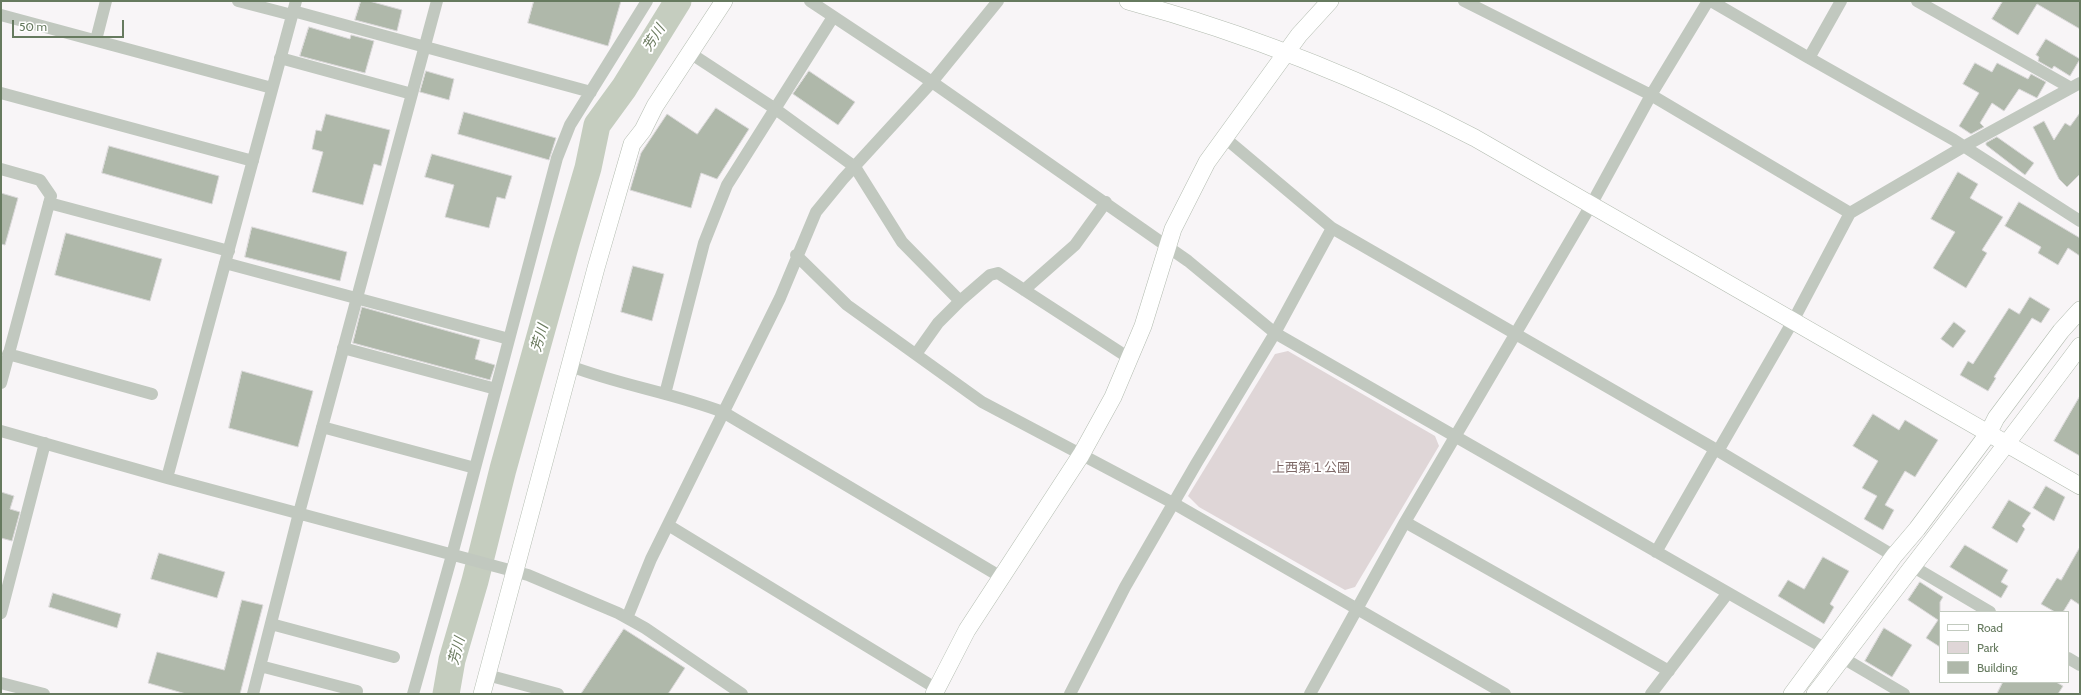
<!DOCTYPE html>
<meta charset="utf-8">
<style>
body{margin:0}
#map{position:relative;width:2081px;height:695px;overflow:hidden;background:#f8f5f7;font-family:Cabin,sans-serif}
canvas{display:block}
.frame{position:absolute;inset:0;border:2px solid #667a5f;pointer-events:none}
.legend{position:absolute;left:1939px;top:611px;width:130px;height:72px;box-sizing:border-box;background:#fff;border:1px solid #c2cabf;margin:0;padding:5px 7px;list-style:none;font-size:12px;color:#667a5f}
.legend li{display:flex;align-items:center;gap:8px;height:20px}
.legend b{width:20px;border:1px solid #c2cabf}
.scale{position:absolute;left:12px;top:20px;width:112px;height:18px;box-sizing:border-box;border:2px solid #667a5f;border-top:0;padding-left:5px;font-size:12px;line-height:14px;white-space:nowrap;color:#667a5f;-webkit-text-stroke:3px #fff;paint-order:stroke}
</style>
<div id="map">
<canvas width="2081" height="695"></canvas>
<div class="frame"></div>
<ul class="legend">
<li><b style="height:5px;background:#fff"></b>Road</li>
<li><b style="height:11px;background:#dfd6d7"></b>Park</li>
<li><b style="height:11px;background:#afb8aa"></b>Building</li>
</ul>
<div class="scale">50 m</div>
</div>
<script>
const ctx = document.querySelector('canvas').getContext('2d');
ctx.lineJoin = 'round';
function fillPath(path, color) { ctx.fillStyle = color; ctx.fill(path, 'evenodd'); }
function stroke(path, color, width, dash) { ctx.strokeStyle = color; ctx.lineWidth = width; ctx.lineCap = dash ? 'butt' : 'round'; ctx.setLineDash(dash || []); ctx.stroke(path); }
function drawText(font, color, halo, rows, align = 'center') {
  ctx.font = font + ' Cabin,"Noto Sans JP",sans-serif'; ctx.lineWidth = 4; ctx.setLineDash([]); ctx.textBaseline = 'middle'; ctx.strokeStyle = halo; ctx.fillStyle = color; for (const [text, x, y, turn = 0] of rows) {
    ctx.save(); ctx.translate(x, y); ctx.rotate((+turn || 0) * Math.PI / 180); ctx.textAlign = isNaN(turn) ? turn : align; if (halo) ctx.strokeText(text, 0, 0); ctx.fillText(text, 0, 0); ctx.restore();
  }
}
fillPath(new Path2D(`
 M 1288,351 L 1435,436 L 1439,446 L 1355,587 L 1345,590 L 1199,507 L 1188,496 L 1275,354 Z`), '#dfd6d7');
stroke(new Path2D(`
 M 446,694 L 452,660 L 475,581 L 503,469 L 566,243 L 588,168 L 597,125 L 624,88 L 678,1`), '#c5cdbf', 27);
const building = new Path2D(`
 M 361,1 L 369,1 L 402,10 L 397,31 L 355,20 Z
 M 534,1 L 621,1 L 608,46 L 528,23 Z
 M 2003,1 L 2080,1 L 2080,29 L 2037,4 L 2018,35 L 1992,19 Z
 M 309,27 L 350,39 L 351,35 L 374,41 L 365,73 L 300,56 Z
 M 2046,39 L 2080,59 L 2070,76 L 2054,66 L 2052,69 L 2038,61 L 2039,57 L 2036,55 Z
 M 1975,63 L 1992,72 L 1997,63 L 2028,79 L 2031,74 L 2046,82 L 2037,98 L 2019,89 L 2004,111 L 1992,103 L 1980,123 L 1984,127 L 1971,134 L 1959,126 L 1979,93 L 1963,84 Z
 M 426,71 L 454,79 L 449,100 L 420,92 Z
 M 809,71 L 855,102 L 838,125 L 793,94 Z
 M 716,108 L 749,129 L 717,179 L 701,173 L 691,208 L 630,190 L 641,153 L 667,114 L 697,134 Z
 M 464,112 L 556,138 L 549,160 L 458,134 Z
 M 2080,113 L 2080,174 L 2067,187 L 2059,179 L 2033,127 L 2044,121 L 2054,140 L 2065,123 L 2070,126 Z
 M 326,114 L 390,130 L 381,166 L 374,164 L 363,205 L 312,192 L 323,152 L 312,149 L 316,130 L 321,131 Z
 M 1997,137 L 2034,163 L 2025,175 L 1986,145 L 1986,143 Z
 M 109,146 L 219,176 L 212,204 L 102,173 Z
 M 432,154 L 512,176 L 505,199 L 497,197 L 489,228 L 445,217 L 454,185 L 425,177 Z
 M 1958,172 L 1978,184 L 1970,198 L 2003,217 L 1982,250 L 1987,253 L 1966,288 L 1933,268 L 1955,232 L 1931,219 Z
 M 1,193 L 18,198 L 5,245 L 1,244 Z
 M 2019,202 L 2080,238 L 2080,256 L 2068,248 L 2058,265 L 2038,253 L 2041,247 L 2005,226 Z
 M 252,227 L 347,252 L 340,281 L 245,257 Z
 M 66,233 L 162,259 L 150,301 L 55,275 Z
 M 633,266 L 664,274 L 652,321 L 621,312 Z
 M 2030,297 L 2050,309 L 2041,323 L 2032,318 L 1994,377 L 1996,378 L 1988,391 L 1960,375 L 1968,361 L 1973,364 L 2009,308 L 2019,314 Z
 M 362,307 L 480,340 L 475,359 L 495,365 L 490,380 L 353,343 Z
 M 1954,322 L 1966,331 L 1953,348 L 1941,339 Z
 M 242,371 L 313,391 L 298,447 L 229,428 Z
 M 2080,396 L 2080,456 L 2054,441 Z
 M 1873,414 L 1899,430 L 1905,420 L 1938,440 L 1915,477 L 1905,471 L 1885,505 L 1894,510 L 1883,530 L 1864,519 L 1877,496 L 1862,488 L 1878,461 L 1853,446 Z
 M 2046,486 L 2065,497 L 2054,521 L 2033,508 Z
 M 1,492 L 14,496 L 10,509 L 20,512 L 12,541 L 1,538 Z
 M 2009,500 L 2031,513 L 2022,526 L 2025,529 L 2017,543 L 1992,528 Z
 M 1965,545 L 2008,570 L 2001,582 L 2008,586 L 2001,598 L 1950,567 Z
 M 2080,547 L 2080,605 L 2071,599 L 2063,612 L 2055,612 L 2041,604 L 2057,578 L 2061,580 Z
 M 159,553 L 225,572 L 217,598 L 151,579 Z
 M 1823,557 L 1849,571 L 1830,604 L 1834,607 L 1824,624 L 1778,596 L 1788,580 L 1804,589 Z
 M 1920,582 L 1943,597 L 1940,602 L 1940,647 L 1926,638 L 1938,620 L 1908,600 Z
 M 53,593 L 121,614 L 117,628 L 49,607 Z
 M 242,600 L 263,605 L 240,694 L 186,694 L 148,683 L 157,652 L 224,670 Z
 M 1884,628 L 1912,645 L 1892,677 L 1865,661 Z
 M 624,629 L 685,668 L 668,694 L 581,694 Z
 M 2003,682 L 2056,682 L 2063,686 L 2058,694 L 1997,694 Z`);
fillPath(building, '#afb8aa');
stroke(building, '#dad8d9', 1);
const secondary = new Path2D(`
 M 1128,1 C 1250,34 1364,80 1475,138 L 2080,486
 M 482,694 L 596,268 L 632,144 L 643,130 L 655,106 L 724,1
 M 934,694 L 967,630 L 1081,455 L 1113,397 L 1143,326 L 1173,229 L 1207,162 L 1299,35 L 1330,1
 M 1792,694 L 1894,556 L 1917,529 L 1988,434 L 1996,418 L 2061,331 L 2080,310
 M 1815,694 C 1903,578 1993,463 2080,346`);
stroke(secondary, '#b2bbaf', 18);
stroke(new Path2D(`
 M 238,1 L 292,15
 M 810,1 L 932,82 L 1188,261 L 1275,333 L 1826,649
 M 1464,1 L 1651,95 L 1850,213 L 1963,147 L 2080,83
 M 1711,1 L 1809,58
 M 1841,1 L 1809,58 L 1954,140 L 2080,221
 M 1917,1 L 2071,88
 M 293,11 L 591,92
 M 1,15 L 272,88
 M 96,40 L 106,1
 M 690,53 L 774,108 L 855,167 L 902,242 L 960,301 L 938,323 L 916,354
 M 280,58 L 412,94
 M 1,93 L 253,161
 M 1225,138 L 1332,228 L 1715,449 L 1894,556
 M 1,169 L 40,180 L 51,196 L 1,383
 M 49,203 L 229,251
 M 796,255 L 847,305 L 982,402 L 1173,503 L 1505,694
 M 225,263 L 509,339
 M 1024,290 L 1075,245 L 1106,202
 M 960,301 L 990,275 L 998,273 L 1129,358
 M 343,348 L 496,389
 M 8,354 L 152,394
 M 570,366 C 620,385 673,393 723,412 L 1001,577
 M 665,394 L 704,243 L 727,185 L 833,17
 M 322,427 L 475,468
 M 1,431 L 167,478 L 528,575 L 618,613 L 645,628 L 742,694
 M 1718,451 L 1793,321 L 1850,213
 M 167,478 L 296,1
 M 1405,522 L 1669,671
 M 668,525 L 937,689
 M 1656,552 L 1715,449
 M 1912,566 L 1990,612
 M 1,613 L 45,443
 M 627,618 L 651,559 L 780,298 L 816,212 L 843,179 L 932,82 L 998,1
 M 271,624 L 394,657
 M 1843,658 L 1904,694
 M 2068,658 L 2080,665
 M 260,666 L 357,691
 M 487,675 L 558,694
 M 1,683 L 44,694
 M 253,694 L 299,513 L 437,1
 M 413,694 L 452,555 L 557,158 L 570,125 L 647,1
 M 1070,694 L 1125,587 L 1196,464 L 1275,333 L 1332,228
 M 1310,694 L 1405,522 L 1591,205 L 1651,95 L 1708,1
 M 1651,694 L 1727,594`), '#c1c8bf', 12);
stroke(secondary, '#fff', 17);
drawText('13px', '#7d6866', '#fff', [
 ["上西第１公園",1311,468]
]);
drawText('italic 14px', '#6a7a5e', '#fff', [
 ["芳川",654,38,-57],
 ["芳川",540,338,-74],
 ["芳川",457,651,-76]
]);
</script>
